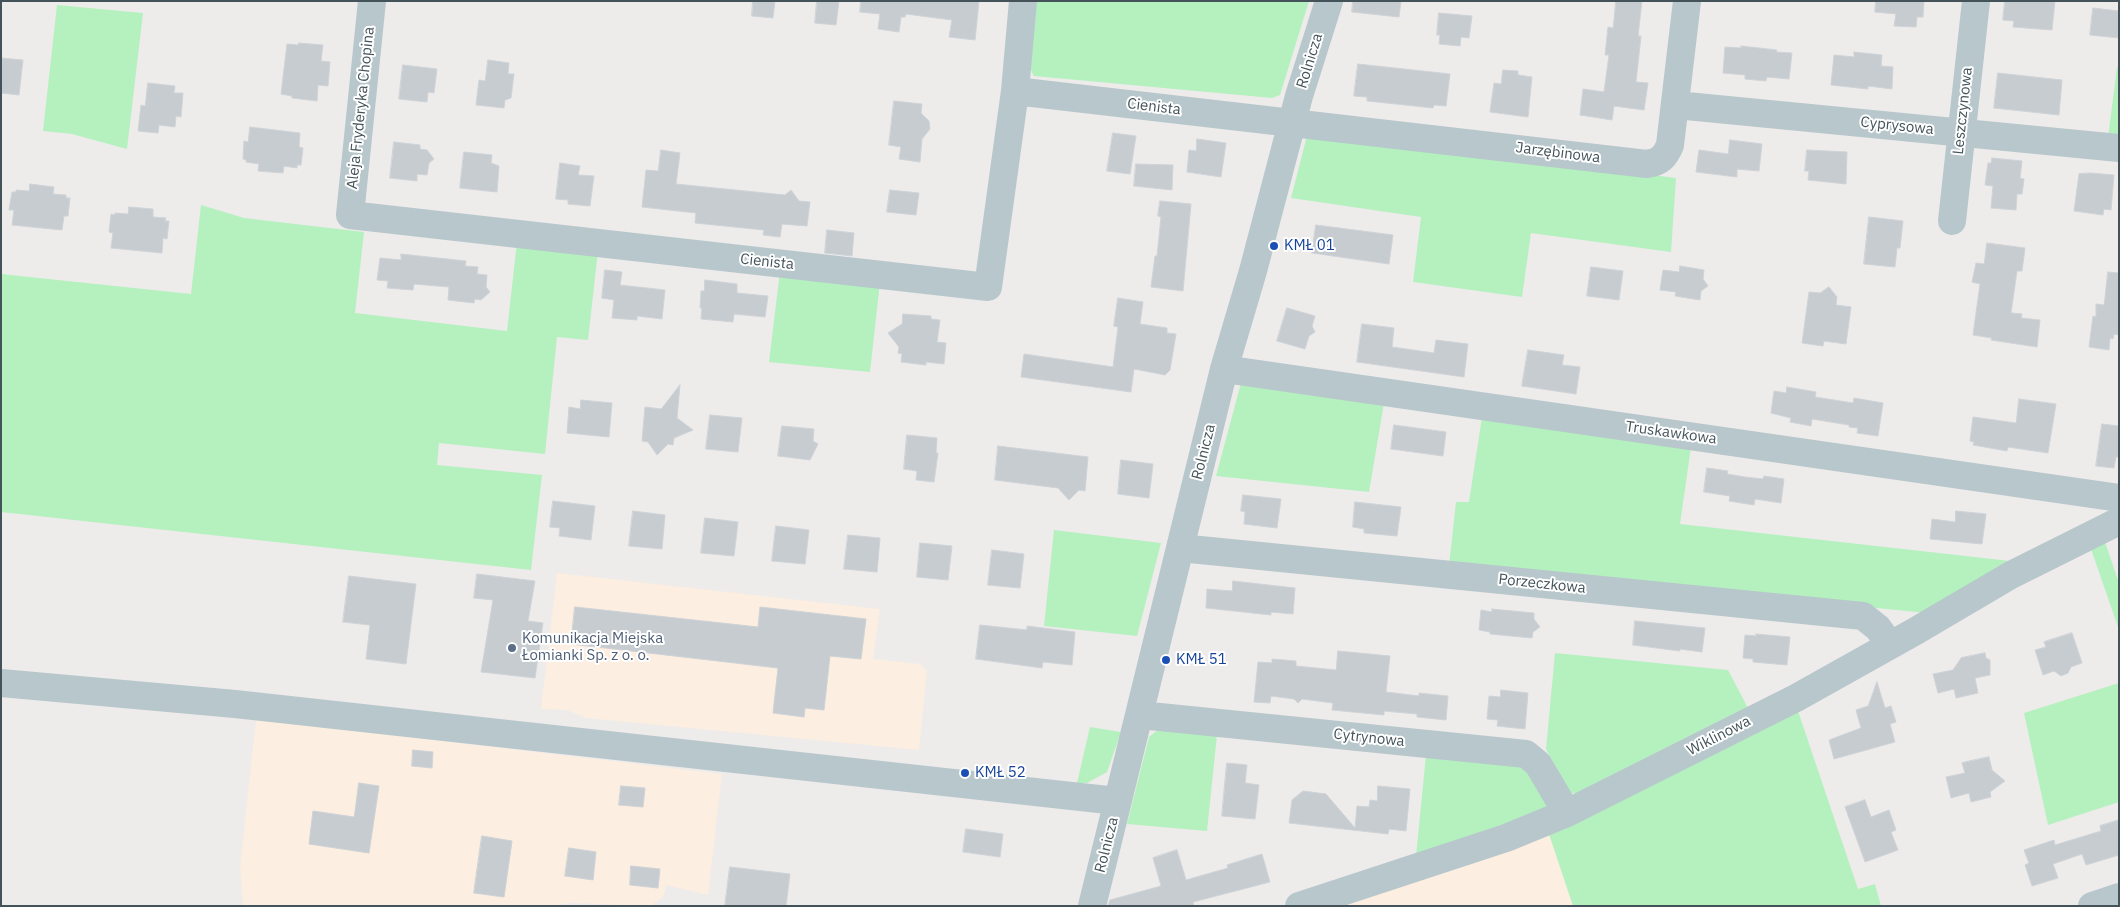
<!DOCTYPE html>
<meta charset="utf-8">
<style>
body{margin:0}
#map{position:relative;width:2120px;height:907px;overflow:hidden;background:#eeebeb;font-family:"IBM Plex Sans",sans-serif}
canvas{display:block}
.frame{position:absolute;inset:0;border:2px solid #435359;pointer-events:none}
</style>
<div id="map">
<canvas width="2120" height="907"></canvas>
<div class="frame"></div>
</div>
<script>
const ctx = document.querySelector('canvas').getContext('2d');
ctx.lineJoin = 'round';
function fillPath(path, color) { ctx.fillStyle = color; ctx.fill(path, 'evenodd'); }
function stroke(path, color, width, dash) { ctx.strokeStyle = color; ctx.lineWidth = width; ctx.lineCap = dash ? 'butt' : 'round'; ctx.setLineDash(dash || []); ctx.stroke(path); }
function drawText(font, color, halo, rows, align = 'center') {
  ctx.font = font + ' "IBM Plex Sans",sans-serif'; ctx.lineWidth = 4; ctx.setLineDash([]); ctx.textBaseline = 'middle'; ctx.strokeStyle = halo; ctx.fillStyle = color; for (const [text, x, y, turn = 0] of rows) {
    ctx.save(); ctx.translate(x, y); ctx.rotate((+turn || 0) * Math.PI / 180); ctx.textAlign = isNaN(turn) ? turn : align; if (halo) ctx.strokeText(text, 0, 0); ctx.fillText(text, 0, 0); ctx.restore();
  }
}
fillPath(new Path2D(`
 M 557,573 L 880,609 L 873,659 L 920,664 L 927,671 L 919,750 L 586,718 L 567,710 L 541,709 Z
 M 256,719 L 722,774 L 708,895 L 666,885 L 664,896 L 651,906 L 571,903 L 552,906 L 243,906 L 240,867 Z
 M 1549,834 L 1573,906 L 1337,906 Z`), '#fceee0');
fillPath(new Path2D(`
 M 1034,1 L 1309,1 L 1280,95 L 1272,98 L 1034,76 L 1028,65 Z
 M 57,5 L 143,13 L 127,149 L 72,134 L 43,131 Z
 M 2117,67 L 2119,67 L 2119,139 L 2108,138 Z
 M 1308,132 L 1676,178 L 1671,252 L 1531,233 L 1522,297 L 1413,282 L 1421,217 L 1291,198 Z
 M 201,205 L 244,218 L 364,232 L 355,313 L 507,331 L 517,242 L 598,251 L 588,340 L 557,337 L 545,454 L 439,443 L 437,465 L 542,475 L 531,570 L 1,512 L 1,274 L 191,294 Z
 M 780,271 L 880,282 L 870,372 L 769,362 Z
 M 1241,383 L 1384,403 L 1369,492 L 1216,476 Z
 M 1482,417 L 1691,447 L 1680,524 L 2019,562 L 1927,613 L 1449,566 L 1456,502 L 1469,502 Z
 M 1054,530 L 1161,543 L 1137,636 L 1044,626 Z
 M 2104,539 L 2119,583 L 2119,630 L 2090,546 Z
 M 1555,653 L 1728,670 L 1750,712 L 1582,795 L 1567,792 L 1546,749 Z
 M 2119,683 L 2119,802 L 2048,825 L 2024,713 Z
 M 1798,711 L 1858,889 L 1875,884 L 1881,906 L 1573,906 L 1549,834 Z
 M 1090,727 L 1121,732 L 1107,772 L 1087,783 L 1077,783 Z
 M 1159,729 L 1217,735 L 1207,831 L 1127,824 L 1149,737 Z
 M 1426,755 L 1531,765 L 1550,812 L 1416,856 Z`), '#b4f1bf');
const building = new Path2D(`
 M 753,1 L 775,1 L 773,18 L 752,16 Z
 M 817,1 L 839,1 L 836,25 L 815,23 Z
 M 861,1 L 979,1 L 975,40 L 949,37 L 952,20 L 906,14 L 905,17 L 901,17 L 899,32 L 878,29 L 880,14 L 860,12 Z
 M 1353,1 L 1401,1 L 1399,17 L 1352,12 Z
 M 1616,1 L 1642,1 L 1638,36 L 1641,36 L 1636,82 L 1648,83 L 1644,110 L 1614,106 L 1612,120 L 1580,115 L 1583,89 L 1604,92 L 1609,55 L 1605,55 L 1608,27 L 1613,28 Z
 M 1876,1 L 1924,1 L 1923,17 L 1917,17 L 1916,27 L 1894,26 L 1896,14 L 1875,12 Z
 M 2005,1 L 2055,1 L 2052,30 L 2013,27 L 2014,21 L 2003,20 Z
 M 2093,8 L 2119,11 L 2119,38 L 2090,35 Z
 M 1439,13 L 1472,16 L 1469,38 L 1461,37 L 1460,46 L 1439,44 L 1440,35 L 1437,35 Z
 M 299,43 L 323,45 L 321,61 L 330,62 L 328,86 L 318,85 L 317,101 L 292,98 L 292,96 L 281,94 L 287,44 L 298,45 Z
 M 1741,46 L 1777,50 L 1776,52 L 1792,53 L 1789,79 L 1767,77 L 1766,81 L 1745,79 L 1745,75 L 1723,73 L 1725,47 L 1741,48 Z
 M 1854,52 L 1882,55 L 1881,66 L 1893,67 L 1892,89 L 1868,86 L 1868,89 L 1831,85 L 1834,55 L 1854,57 Z
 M 1,58 L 23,60 L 19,95 L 1,93 Z
 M 488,60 L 509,63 L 508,74 L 514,74 L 511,98 L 505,100 L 504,108 L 476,105 L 479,80 L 485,81 Z
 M 1358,64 L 1450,74 L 1446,106 L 1434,105 L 1433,108 L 1396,104 L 1367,101 L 1367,97 L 1354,96 Z
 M 403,65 L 437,69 L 434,93 L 428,92 L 427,102 L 399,99 Z
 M 1503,70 L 1518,71 L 1518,75 L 1532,77 L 1528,117 L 1490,112 L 1494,83 L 1501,84 Z
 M 1998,73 L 2062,80 L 2059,115 L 1994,108 Z
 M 148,83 L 175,86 L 174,93 L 183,93 L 181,117 L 176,116 L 175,127 L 159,125 L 158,133 L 138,131 L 141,105 L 145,106 Z
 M 894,101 L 922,104 L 921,113 L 929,121 L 930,129 L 922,139 L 920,162 L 899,159 L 901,147 L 889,145 Z
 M 250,127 L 300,133 L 299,147 L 303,148 L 301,165 L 297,165 L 297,168 L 284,166 L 283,173 L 258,171 L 259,164 L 246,162 L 246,160 L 243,159 L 244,141 L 248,142 Z
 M 1113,133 L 1136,136 L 1130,174 L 1107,171 Z
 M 1197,139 L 1226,143 L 1221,177 L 1187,172 L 1189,150 L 1196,151 Z
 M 1730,140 L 1762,144 L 1759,171 L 1737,169 L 1737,177 L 1696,172 L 1699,150 L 1728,154 Z
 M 394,142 L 420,145 L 420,149 L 427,150 L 434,159 L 429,163 L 427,175 L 417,174 L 417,181 L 390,178 Z
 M 661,150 L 680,153 L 676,184 L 785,195 L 791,190 L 799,201 L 810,202 L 807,226 L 782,224 L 780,237 L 763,235 L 764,230 L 695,223 L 696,213 L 642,207 L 646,170 L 658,171 Z
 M 1807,150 L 1847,152 L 1846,184 L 1808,180 L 1809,171 L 1805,171 Z
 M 464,152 L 492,155 L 491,163 L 499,166 L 497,192 L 460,188 Z
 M 1992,158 L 2022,161 L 2020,178 L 2024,179 L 2022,194 L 2017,194 L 2016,210 L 1991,208 L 1993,186 L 1985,185 L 1988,163 L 1991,163 Z
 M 560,163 L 580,166 L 578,175 L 594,176 L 590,206 L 568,204 L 568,200 L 556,199 Z
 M 1136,164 L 1173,165 L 1172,190 L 1134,186 Z
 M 2091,173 L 2114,175 L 2111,210 L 2104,209 L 2103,215 L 2074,211 L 2079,174 Z
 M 30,184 L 54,187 L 53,194 L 66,195 L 66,198 L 70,198 L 68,216 L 64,216 L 62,230 L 12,225 L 14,210 L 9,210 L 12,192 L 16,192 L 16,190 L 29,191 Z
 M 890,190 L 919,193 L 916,215 L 887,212 Z
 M 1160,201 L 1191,204 L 1183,291 L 1151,287 L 1155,256 L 1157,256 L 1161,217 L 1158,216 Z
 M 129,207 L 153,209 L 153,217 L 166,218 L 165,221 L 169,221 L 167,239 L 163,238 L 162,253 L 111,248 L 113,233 L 109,232 L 111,214 L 115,215 L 115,213 L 128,214 Z
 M 1869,217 L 1903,221 L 1900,248 L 1897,248 L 1895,267 L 1864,264 Z
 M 1316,225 L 1393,235 L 1389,264 L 1312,253 Z
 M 827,230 L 854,233 L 852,256 L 825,253 Z
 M 1987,243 L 2025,248 L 2022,271 L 2017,271 L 2011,313 L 2022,314 L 2021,318 L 2040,320 L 2037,347 L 1991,340 L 1992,338 L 1973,335 L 1980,284 L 1972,282 L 1976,263 L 1984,264 Z
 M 401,254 L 466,261 L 465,266 L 478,267 L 477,274 L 487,275 L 486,287 L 490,292 L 481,300 L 475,299 L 474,303 L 448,300 L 449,287 L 414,284 L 413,290 L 387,288 L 388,281 L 377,280 L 380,258 L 401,260 Z
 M 1680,266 L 1704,270 L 1703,279 L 1708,286 L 1701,291 L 1700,300 L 1675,296 L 1676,292 L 1660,290 L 1663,270 L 1679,272 Z
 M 1591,267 L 1623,271 L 1619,300 L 1587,296 Z
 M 605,270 L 622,272 L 620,285 L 665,290 L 662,319 L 637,316 L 637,320 L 612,318 L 614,300 L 602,298 Z
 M 2108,272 L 2119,273 L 2119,335 L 2114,334 L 2113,339 L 2110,338 L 2109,350 L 2089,347 L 2093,316 L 2096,317 L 2096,304 L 2104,305 Z
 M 705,280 L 737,284 L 737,293 L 768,296 L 765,317 L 734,314 L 733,322 L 701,319 L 702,308 L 700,308 L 701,291 L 704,291 Z
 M 1829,287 L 1837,297 L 1836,305 L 1851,307 L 1846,344 L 1824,341 L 1823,346 L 1802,343 L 1809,292 L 1820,293 Z
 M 1118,298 L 1143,302 L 1140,324 L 1167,328 L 1167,333 L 1176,334 L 1170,370 L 1165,375 L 1134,369 L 1131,392 L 1021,377 L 1024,354 L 1113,367 L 1118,327 L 1114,326 Z
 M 1287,308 L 1315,316 L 1312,326 L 1315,332 L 1309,336 L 1305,349 L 1277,341 Z
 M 903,314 L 931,316 L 931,319 L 940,320 L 937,342 L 946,343 L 944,364 L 926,362 L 926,365 L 901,362 L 902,354 L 898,353 L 899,347 L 888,333 L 902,324 Z
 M 1362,324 L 1394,328 L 1392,347 L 1434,353 L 1436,340 L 1468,344 L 1464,377 L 1357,362 Z
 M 1528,350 L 1564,355 L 1562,365 L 1580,367 L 1576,394 L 1522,386 Z
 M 680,385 L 677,418 L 693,430 L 674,438 L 673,445 L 668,444 L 657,455 L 648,442 L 642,441 L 645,407 L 661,409 Z
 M 1787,387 L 1816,392 L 1815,397 L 1853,403 L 1854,398 L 1883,403 L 1878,436 L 1857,433 L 1858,428 L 1849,427 L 1849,425 L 1812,419 L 1811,426 L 1790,422 L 1791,418 L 1771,413 L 1774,391 L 1786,393 Z
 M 2019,399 L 2056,404 L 2048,453 L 2008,447 L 2007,451 L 1973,445 L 1974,442 L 1970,441 L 1973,417 L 2016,423 Z
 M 581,400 L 612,403 L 609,437 L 567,433 L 569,407 L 580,409 Z
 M 710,415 L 742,418 L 738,452 L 706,449 Z
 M 2102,424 L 2119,426 L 2119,457 L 2116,457 L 2114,468 L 2096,466 Z
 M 1394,425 L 1446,432 L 1443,456 L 1391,449 Z
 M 782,426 L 814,429 L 813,441 L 818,444 L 810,460 L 778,456 Z
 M 907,435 L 937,438 L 936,453 L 938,453 L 934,482 L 916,480 L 917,471 L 904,469 Z
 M 998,446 L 1088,457 L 1085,491 L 1079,490 L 1069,500 L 1058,488 L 995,480 Z
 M 1121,460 L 1153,464 L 1149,498 L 1118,494 Z
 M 1707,468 L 1728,471 L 1727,474 L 1745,477 L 1763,479 L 1764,476 L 1784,479 L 1781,503 L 1755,499 L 1754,505 L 1741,503 L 1729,501 L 1730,496 L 1704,492 Z
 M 1243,495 L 1281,499 L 1277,528 L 1244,524 L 1245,512 L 1241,511 Z
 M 553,501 L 595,506 L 591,540 L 559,536 L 560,528 L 550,527 Z
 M 1355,502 L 1401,507 L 1397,536 L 1364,533 L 1364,529 L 1353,527 Z
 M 633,511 L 665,515 L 662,549 L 629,546 Z
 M 1956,511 L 1986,514 L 1982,544 L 1930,539 L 1932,519 L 1955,522 Z
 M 705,518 L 738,522 L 734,556 L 701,553 Z
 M 776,526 L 809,530 L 805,564 L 772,561 Z
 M 848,535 L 880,538 L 877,572 L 844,569 Z
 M 920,543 L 952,546 L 948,580 L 917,577 Z
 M 992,550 L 1024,554 L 1020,588 L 988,585 Z
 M 477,574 L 535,581 L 528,621 L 543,623 L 535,678 L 481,672 L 493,600 L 474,598 Z
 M 349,576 L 416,584 L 406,664 L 366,659 L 370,625 L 343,622 Z
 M 1233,581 L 1295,588 L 1293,614 L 1271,612 L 1271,615 L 1206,608 L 1207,589 L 1232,591 Z
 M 575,607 L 758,627 L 760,607 L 866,619 L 861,659 L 830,656 L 824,710 L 805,708 L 804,717 L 773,713 L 778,668 L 571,644 Z
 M 1492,609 L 1534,613 L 1534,619 L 1540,627 L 1533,632 L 1532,638 L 1490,634 L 1490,632 L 1479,630 L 1481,610 L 1492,612 Z
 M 1635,621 L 1705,628 L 1702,652 L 1680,649 L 1680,651 L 1633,645 Z
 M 980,625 L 1027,630 L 1027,626 L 1075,632 L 1072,665 L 1043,662 L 1042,668 L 976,659 Z
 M 2072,633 L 2082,663 L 2071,667 L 2068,673 L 2061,676 L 2054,671 L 2043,675 L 2035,650 L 2046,647 L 2044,642 Z
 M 1756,634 L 1790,637 L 1787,665 L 1753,662 L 1753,659 L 1743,658 L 1745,635 L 1756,636 Z
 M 1338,651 L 1390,656 L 1386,692 L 1419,696 L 1419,693 L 1448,696 L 1446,720 L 1417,717 L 1417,714 L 1384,711 L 1384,715 L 1332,710 L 1333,703 L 1302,699 L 1298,703 L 1294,699 L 1271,696 L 1270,703 L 1254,702 L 1258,662 L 1272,663 L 1272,659 L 1296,661 L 1296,666 L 1336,670 Z
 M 1985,653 L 1986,658 L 1990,660 L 1990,675 L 1975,678 L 1978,693 L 1956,698 L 1954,689 L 1938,693 L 1933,674 L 1953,670 L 1961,658 Z
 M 1877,682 L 1885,708 L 1891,706 L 1896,722 L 1890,724 L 1895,742 L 1834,759 L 1829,740 L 1861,728 L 1856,710 L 1868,706 Z
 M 1501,690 L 1528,693 L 1525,729 L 1497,726 L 1498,720 L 1487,719 L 1489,696 L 1500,697 Z
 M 413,750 L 433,752 L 432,768 L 412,766 Z
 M 1989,757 L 1992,770 L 2005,781 L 1990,792 L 1991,797 L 1971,802 L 1969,793 L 1951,798 L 1946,777 L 1965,773 L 1962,763 Z
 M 1227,763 L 1247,765 L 1245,783 L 1259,785 L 1255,819 L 1222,816 Z
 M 359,783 L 379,786 L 369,853 L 309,844 L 313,811 L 354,817 Z
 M 621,786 L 645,788 L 643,807 L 619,805 Z
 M 1378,786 L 1410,789 L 1406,831 L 1389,829 L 1388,834 L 1289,823 L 1292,800 L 1303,791 L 1326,794 L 1355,828 L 1357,806 L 1369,807 L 1370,800 L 1377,801 Z
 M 1865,800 L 1871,817 L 1889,810 L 1896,830 L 1891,832 L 1898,850 L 1865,862 L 1845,807 Z
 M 2119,820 L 2119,855 L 2086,865 L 2082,854 L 2053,864 L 2058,878 L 2032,886 L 2025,865 L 2029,863 L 2024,850 L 2054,840 L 2055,845 L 2101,831 L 2100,826 Z
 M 966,829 L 1003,834 L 1000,857 L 963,852 Z
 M 482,836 L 512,841 L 504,897 L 474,893 Z
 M 569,848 L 596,852 L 593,880 L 565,876 Z
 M 1177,850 L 1186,880 L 1228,868 L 1227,865 L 1262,854 L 1270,882 L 1193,902 L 1194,906 L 1108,906 L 1110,900 L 1161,886 L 1153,858 Z
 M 631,866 L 660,869 L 658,888 L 630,885 Z
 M 730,867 L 790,874 L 786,906 L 725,906 Z`);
fillPath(building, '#c7ccd1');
stroke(building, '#ced3d7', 1);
stroke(new Path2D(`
 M 372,1 L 350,215 L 988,287 L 1015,91 L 1023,1
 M 1015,91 L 1647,164 C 1660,162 1665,157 1670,145 L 1687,1
 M 1676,105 L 2119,148
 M 1952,221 L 1976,1
 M 1224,369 L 2119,498
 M 1180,548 L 1863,616 L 1878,628 L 1890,645
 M 1,683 L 235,704 L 1117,801
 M 1140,715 L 1526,754 L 1538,764 L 1567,813
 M 1092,906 L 1224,369 L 1253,271 L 1299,96 L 1329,1
 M 1299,906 L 1506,838 L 1567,813 L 1796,698 L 1914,632 L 2011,575 L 2119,521
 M 2092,906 L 2119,897`), '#b8c7cc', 28);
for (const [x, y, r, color] of [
 [1274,246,5,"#1a4fb4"],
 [512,648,5,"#5c6f8a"],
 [1166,660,5,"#1a4fb4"],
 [965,773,5,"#1a4fb4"]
]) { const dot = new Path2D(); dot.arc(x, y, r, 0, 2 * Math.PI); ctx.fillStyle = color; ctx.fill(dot); stroke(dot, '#fff', 2); }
drawText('15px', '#435359', '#fff', [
 ["Rolnicza",1310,61,-73],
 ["Cienista",1154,107,7],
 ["Aleja Fryderyka Chopina",361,108,-84],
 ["Leszczynowa",1963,111,-84],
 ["Cyprysowa",1897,126,6],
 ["Jarzębinowa",1558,153,7],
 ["Cienista",767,262,6],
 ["Truskawkowa",1671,433,8],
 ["Rolnicza",1204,452,-76],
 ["Porzeczkowa",1542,584,6],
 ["Wiklinowa",1719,736,-27],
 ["Cytrynowa",1369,738,6],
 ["Rolnicza",1107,845,-76]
]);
drawText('15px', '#164399', '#fff', [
 ["KMŁ 01",1284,246],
 ["KMŁ 51",1176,660],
 ["KMŁ 52",975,773]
], 'left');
drawText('15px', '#4e5e75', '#fff', [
 ["Komunikacja Miejska",522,639],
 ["Łomianki Sp. z o. o.",522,656]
], 'left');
</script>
